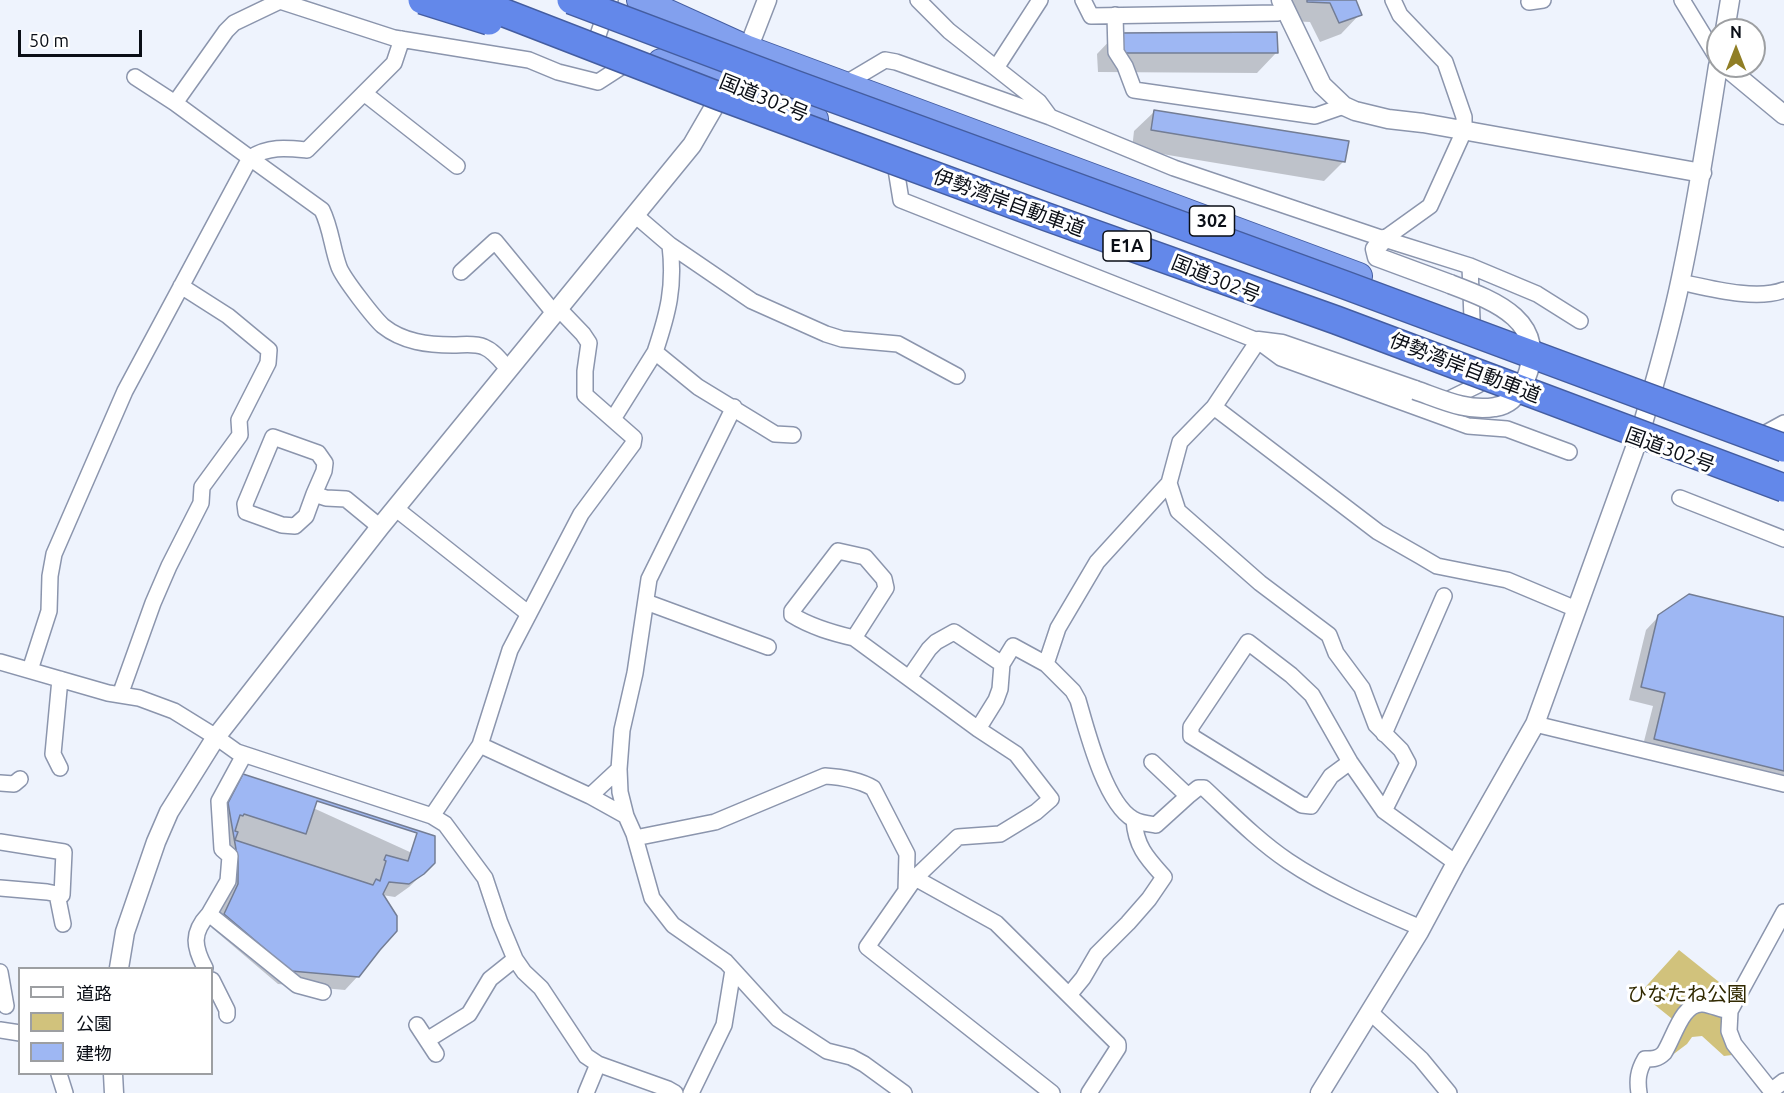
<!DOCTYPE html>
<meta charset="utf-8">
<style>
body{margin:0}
#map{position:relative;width:1784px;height:1093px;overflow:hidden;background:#eef3fd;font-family:Ubuntu,"Noto Sans JP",sans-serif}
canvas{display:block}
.legend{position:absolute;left:18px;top:967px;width:195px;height:108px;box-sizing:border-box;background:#fff;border:2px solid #9d9fa2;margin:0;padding:8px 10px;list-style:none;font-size:18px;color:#0a0e16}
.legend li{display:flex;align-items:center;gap:12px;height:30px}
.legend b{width:30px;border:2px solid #9d9fa2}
.north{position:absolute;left:1706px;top:18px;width:60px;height:60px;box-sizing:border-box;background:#fff;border:2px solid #9d9fa2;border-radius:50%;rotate:0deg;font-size:16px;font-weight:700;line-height:24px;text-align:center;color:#0a0e16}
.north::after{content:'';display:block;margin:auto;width:21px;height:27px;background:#907e25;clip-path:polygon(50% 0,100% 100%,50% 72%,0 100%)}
.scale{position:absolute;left:18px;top:30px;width:124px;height:27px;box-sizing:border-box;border:3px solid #0a0e16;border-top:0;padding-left:8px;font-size:18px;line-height:21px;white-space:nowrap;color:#0a0e16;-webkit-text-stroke:4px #fff;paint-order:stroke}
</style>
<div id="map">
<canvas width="1784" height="1093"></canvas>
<ul class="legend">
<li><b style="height:8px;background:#fff"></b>道路</li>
<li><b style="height:16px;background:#d1c27c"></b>公園</li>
<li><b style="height:16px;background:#9eb7f3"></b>建物</li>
</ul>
<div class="north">N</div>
<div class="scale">50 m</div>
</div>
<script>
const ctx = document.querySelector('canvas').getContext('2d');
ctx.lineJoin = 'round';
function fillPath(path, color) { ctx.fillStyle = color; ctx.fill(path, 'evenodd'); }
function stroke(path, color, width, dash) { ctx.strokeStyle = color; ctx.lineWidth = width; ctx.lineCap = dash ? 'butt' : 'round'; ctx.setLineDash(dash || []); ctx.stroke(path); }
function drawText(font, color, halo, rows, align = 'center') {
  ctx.font = font + ' Ubuntu,"Noto Sans JP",sans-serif'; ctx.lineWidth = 6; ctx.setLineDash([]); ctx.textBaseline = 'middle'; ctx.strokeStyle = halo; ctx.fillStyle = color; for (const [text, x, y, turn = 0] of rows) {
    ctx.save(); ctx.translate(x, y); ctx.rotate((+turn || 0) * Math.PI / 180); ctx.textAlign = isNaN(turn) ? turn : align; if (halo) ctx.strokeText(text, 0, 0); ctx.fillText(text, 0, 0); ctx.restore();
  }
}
fillPath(new Path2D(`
 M 1679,950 L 1734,994 L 1732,1055 L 1724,1056 L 1702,1036 L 1692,1037 L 1687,1044 L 1671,1056 L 1676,1022 L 1640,993 Z`), '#d1c27c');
fillPath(new Path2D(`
 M 1288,0 L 1355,0 L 1360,14 L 1341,34 L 1320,42 L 1310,22 L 1288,21 Z
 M 1116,34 L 1276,53 L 1257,73 L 1098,72 L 1097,54 Z
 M 1154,112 L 1344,161 L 1324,181 L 1132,149 L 1134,131 Z
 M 1659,616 L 1784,618 L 1784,787 L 1641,753 L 1653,706 L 1629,700 L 1646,630 Z
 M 243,776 L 434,863 L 409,887 L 395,897 L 382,895 L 358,976 L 345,990 L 278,984 L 212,928 L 226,898 L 226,875 L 215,818 L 230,789 Z`), '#0003');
const building = new Path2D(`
 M 1307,0 L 1356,0 L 1362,15 L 1339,23 L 1330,3 L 1307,2 Z
 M 1277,32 L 1278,53 L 1117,53 L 1116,33 Z
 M 1154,110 L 1349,141 L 1345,162 L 1151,130 Z
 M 1689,594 L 1784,617 L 1784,771 L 1654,739 L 1665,693 L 1641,687 L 1658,615 Z
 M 243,774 L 435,836 L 435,863 L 424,874 L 409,884 L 389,882 L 383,894 L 397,916 L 397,931 L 380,950 L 359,977 L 291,971 L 224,914 L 238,884 L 238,861 L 228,803 Z
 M 317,801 L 417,833 L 408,861 L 386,855 L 384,860 L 386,861 L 380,881 L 376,879 L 373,885 L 235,840 L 238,832 L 235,831 L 240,815 L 243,816 L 244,814 L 306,834 Z`);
fillPath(building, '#9eb7f3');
stroke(building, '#737d94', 1.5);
const minor = new Path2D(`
 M 918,0 L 949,31 L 1039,102 L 1050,117
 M 1083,0 L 1091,16 L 1278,13 L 1285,8
 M 1682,0 L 1718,59
 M 1529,2 L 1543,0
 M 1115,15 L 1116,52 L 1125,66 L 1134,90 L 1315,116 L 1344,106
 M 596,41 L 610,0
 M 996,68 L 1040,0
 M 135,77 L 175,103 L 250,158 C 269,146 286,148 307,150 L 394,63 L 402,39
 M 843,85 L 885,60 L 896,62 L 1050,117 L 1174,168 L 1384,239 L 1470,266 L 1537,294 L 1580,321
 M 364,93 L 457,166
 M 175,103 L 226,31 L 234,23 L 280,1 L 394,38 L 529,60 L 558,72 L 598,82 L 632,60
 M 894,157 L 901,200 L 1258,341 L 1281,358 L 1468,426 L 1507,429 L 1569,452
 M 635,215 L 670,245 C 675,287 668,313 655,352
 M 1384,239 L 1430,206 L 1464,131 L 1464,117 L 1445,62 L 1400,15 L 1393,0
 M 670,245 L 752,301 L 826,334 L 842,339 L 898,344 L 957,376
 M 1470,266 L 1472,319
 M 461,272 L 495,241 L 555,314
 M 1680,282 C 1709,288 1756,301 1784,290
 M 1258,341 L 1214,407 L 1180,442 L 1169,483 L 1178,511 L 1260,583 L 1329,635 L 1336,653 L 1362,688 L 1376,725 L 1401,750 L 1408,763 L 1384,811
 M 1439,404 L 1478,385
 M 1214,407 L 1378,532 L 1420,556 L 1437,566 L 1507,580 L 1576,609
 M 613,419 L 655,352 L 698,387 L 762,426 L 775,434 L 793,435
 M 1764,434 L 1784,423
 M 314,494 L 324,471 L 325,463 L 318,453 L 273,437 L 245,504 L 246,512 L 282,525 L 295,526 L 306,516 L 314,494 L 326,498 L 346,499 L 380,527
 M 1680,498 L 1784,539
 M 395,508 L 529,614
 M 646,602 L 768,647
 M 854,638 L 886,588 L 884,579 L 865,557 L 838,551 L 792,611 L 792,615 C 811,627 833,633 854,638 L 978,729 L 1016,754 L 1051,799 L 1036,812 L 1000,834 L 958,837 L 915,878
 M 0,662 L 108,693 L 139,698 L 174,711 L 216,737 L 237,752 L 432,816 L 445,824 L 485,878 L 500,923 L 515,959 L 524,972 L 541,988 L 586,1056 L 598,1064 L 668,1089 L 675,1093
 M 1046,664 L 1073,691 L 1078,700 C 1087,731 1105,803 1133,819 C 1139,823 1149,824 1156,825 L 1188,796
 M 30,670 L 49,611 L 50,576 L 54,554 L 125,391 L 250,158 L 322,210 C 331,228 332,248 339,267 C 343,278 374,318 383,326 C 403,342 428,345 453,345 C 463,345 475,343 484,347 C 494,351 501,361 508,369
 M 909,678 L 929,649 L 936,642 L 954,632 L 1002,664 L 1013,646 L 1046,664 L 1058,628 L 1097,562 L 1169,483
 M 60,679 L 53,754 L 60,768
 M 120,695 L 153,603 L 169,566 L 201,503 L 202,487 L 240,435 L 239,420 L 268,363 L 269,350 L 228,316 L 181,286
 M 1535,724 L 1784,784
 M 978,729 L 996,700 L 1000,689 L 1002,664
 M 1384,734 L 1444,596
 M 480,745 L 590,796 L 626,816 L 634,834 L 652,898 L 673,925 L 726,962 L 778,1019 L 827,1051 L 851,1057 L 864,1064 L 904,1093
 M 244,755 L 219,801 L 222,849 L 230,856 L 228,881 L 209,914 L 297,985 L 323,992
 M 1152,762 L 1188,796 L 1198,788 L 1204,788 C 1231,813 1257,840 1288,861 C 1328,888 1377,909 1421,928
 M 1350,762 L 1331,776 L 1311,806 L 1302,805 L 1191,736 L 1191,727 L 1248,642 L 1291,675 L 1312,695 L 1350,762 L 1384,811 L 1456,863
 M 619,769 L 620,792 L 626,816
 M 0,783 L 14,784 L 20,779
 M 590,796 L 619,769 L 622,730 L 635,673 L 649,579 L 734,407
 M 432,816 L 480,745 L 510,650 L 581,514 L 633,444 L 634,438 L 585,395 L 585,371 L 589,343 L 583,334 L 559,309
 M 635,838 L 715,822 L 825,776 C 841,777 859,780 873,788 L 907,854 L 906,891
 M 0,842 L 64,852 L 62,895 L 47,892 L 0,888
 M 57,894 L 63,924
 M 205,968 C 194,947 191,933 209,914
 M 0,972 L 6,1006
 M 212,980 L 227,1010 L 227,1015
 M 1069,995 L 1083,978 L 1097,954 L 1128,923 L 1149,899 L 1164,877 C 1147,858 1136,847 1134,820
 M 1370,1012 L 1421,1059 L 1449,1093
 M 417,1025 L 436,1054
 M 0,1030 L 20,1033
 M 427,1040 L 469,1014 L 490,979 L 515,959
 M 59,1074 L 65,1093
 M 1771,1091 L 1784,1081
 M 586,1093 L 598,1064
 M 691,1093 L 724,1025 L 733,970
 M 1052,1093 L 867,947 L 915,878 L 996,923 L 1118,1044 L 1118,1048 L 1089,1093
 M 1639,1093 C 1637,1080 1638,1071 1645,1059 C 1653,1059 1658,1059 1664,1053 C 1674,1038 1682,1002 1703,1004 C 1712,1005 1721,1010 1730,1011
 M 1773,1093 L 1734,1044 L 1729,1031 L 1730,1011 L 1784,912`);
const tertiary = new Path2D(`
 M 1281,0 L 1322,85 L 1344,106 L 1355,111 L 1388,119 L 1423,123 L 1702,173
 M 1725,30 L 1730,0
 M 742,59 L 748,49 L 767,0
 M 1725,66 L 1784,115
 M 1384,239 L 1375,249 L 1377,257 L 1450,284
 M 1258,341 L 1282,344 L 1415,390
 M 119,968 L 125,932 L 156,842 L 169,812 L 216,737 L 380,527 L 692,145 L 725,88
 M 113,1074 L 114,1093
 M 1320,1093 L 1419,932 L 1456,863 L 1535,724 L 1639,437 C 1654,385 1670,332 1681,278 C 1696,208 1707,137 1718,66`);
const trunk = new Path2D(`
 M 640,0 L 748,49 L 1359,276
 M 661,62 L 729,82 L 815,119`);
stroke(minor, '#8b95ad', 18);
stroke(tertiary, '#8b95ad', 21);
stroke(trunk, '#445da0', 28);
stroke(minor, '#fff', 15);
stroke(tertiary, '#fff', 18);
stroke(trunk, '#82a0ee', 26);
const tertiaryBridge = new Path2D(`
 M 1415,390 C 1441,399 1467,412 1495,407 C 1510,405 1519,394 1525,381 C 1550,321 1495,301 1450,284`);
const motorwayBridge = new Path2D(`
 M 422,0 L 489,21
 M 471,0 L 719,96 L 1047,217 L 1336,320 L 1784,488
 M 571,0 L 794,84 L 1345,285 L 1784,448`);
stroke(tertiaryBridge, '#8b95ad', 21, []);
stroke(motorwayBridge, '#445da0', 30, []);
stroke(tertiaryBridge, '#fff', 18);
stroke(motorwayBridge, '#6388ea', 27);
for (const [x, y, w] of [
 [1212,221,45],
 [1127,246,48]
]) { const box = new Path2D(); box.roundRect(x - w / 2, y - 15, w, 30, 4.5); ctx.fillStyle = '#fff'; ctx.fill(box); stroke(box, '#0a0e16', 1.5); }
drawText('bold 18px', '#0a0e16', null, [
 ["302",1212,221],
 ["E1A",1127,246]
]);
drawText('20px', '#0a0e16', '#fff', [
 ["国道302号",764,98,22],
 ["伊勢湾岸自動車道",1009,203,20],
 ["国道302号",1216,279,22],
 ["伊勢湾岸自動車道",1465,368,21],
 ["国道302号",1670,450,20]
]);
drawText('20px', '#322a02', '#fff', [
 ["ひなたね公園",1687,994]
]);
</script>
